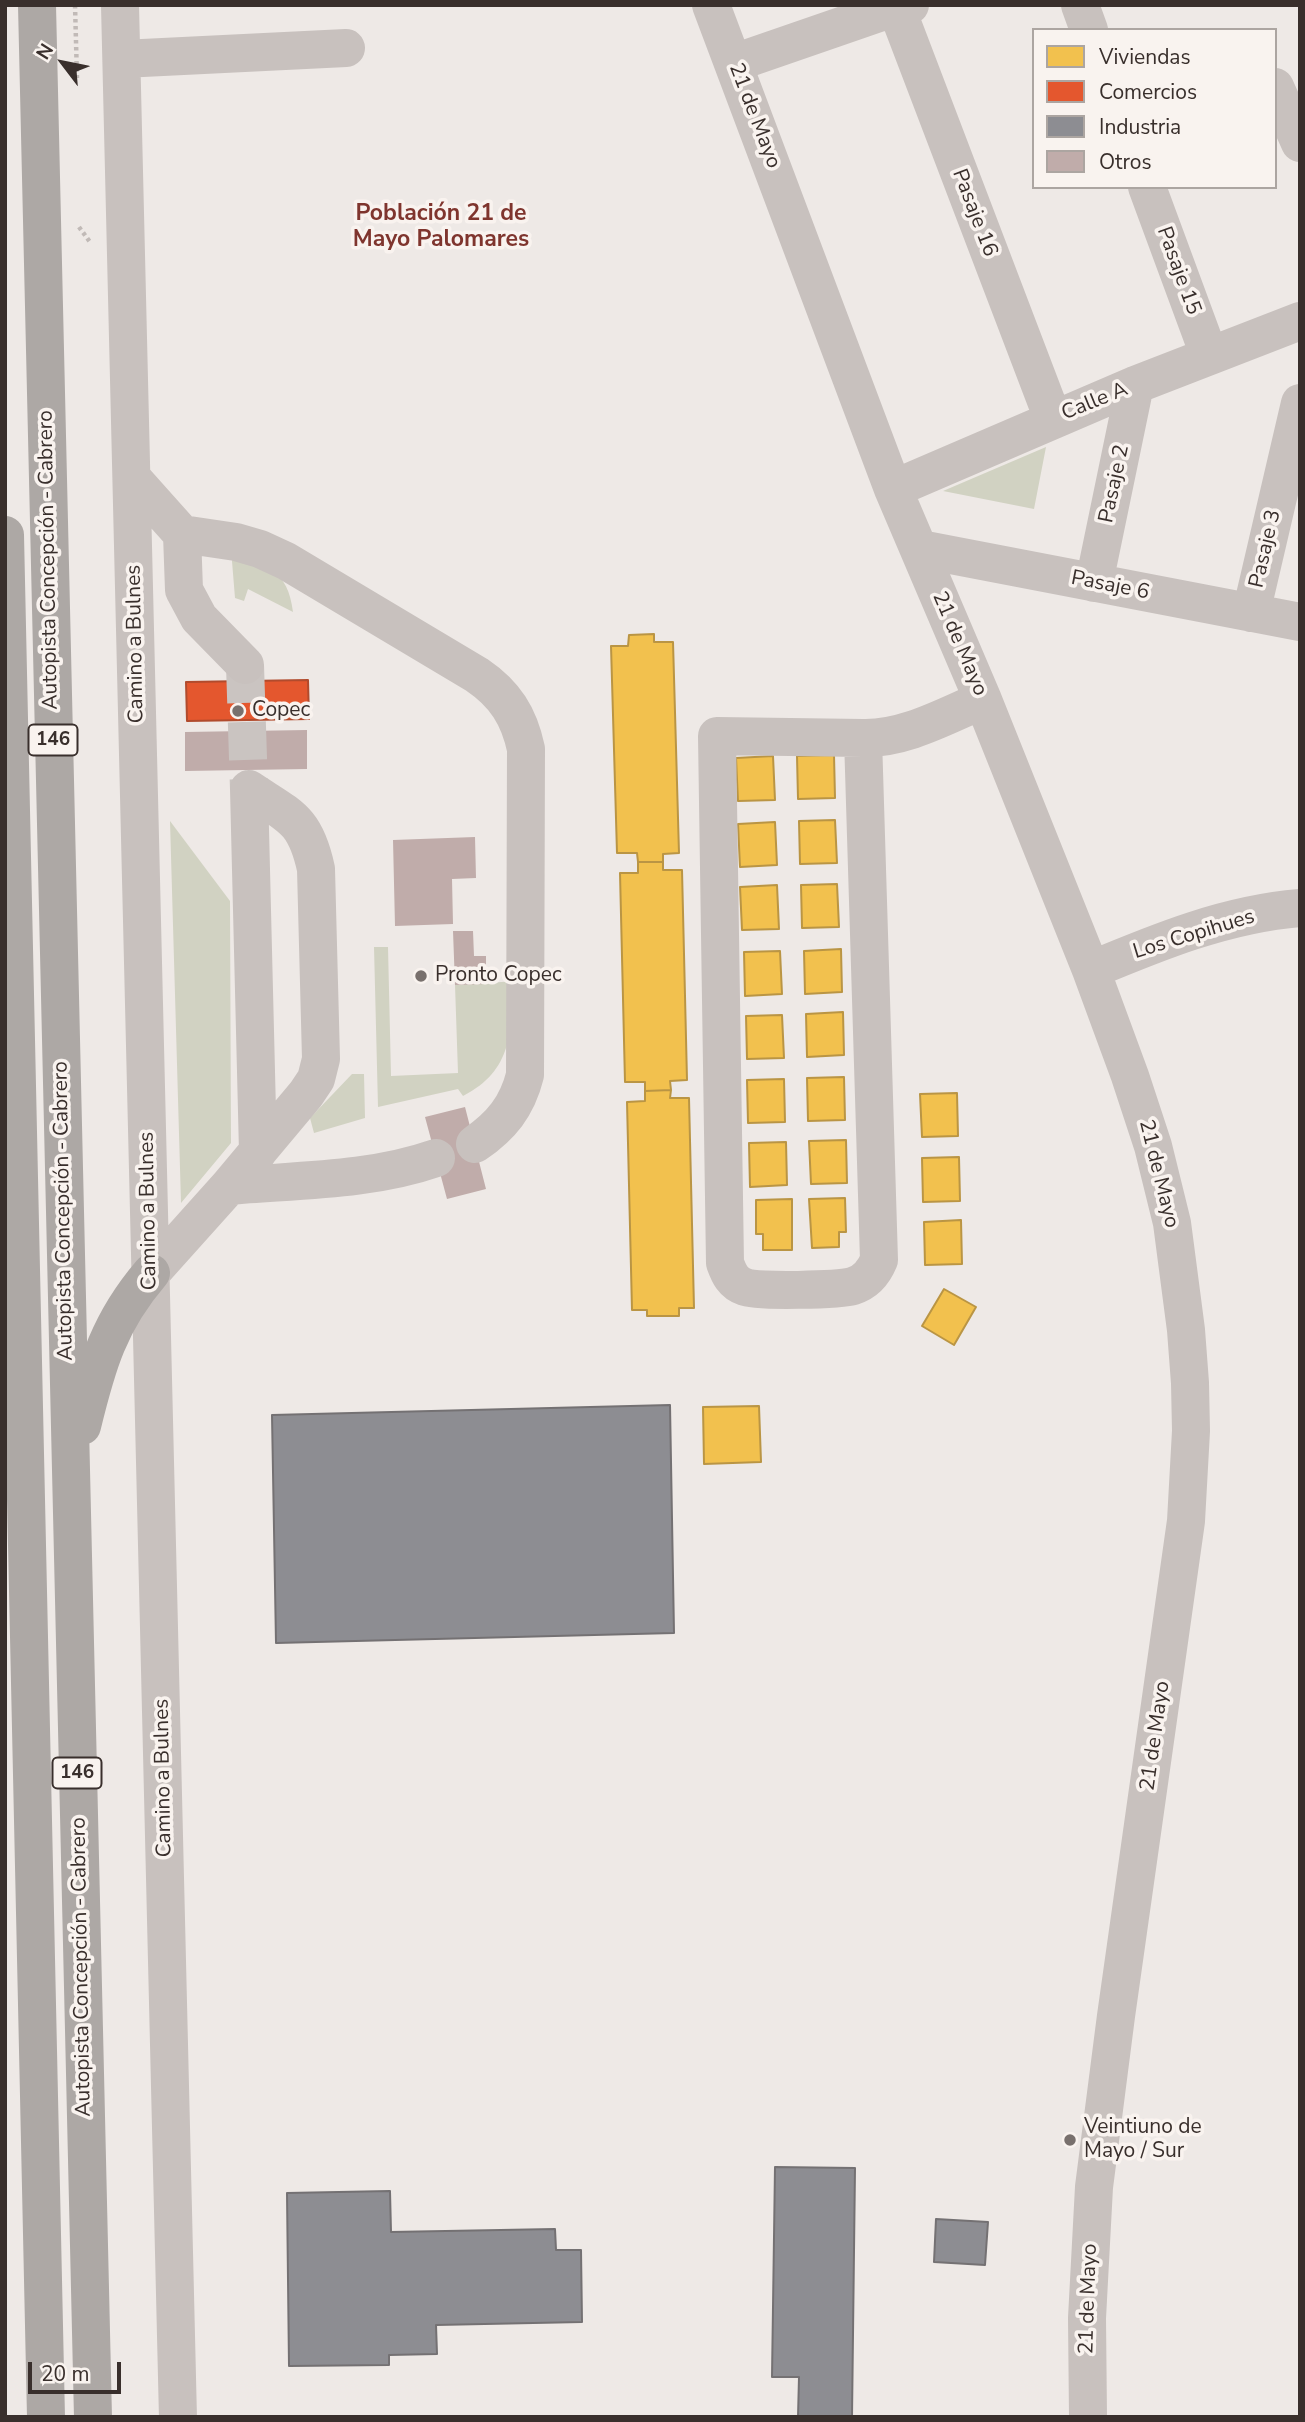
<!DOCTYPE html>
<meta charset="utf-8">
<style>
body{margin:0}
#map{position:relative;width:1305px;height:2422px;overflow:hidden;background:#eee9e6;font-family:"Nunito Sans",sans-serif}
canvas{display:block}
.frame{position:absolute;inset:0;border:7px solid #392f2c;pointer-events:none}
.legend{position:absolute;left:1032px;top:28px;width:245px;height:161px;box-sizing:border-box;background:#f9f3ef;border:2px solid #aca5a1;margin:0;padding:9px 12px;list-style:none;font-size:21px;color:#392f2c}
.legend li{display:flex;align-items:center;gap:14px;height:35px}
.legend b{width:35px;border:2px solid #aca5a1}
.north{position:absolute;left:28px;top:28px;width:70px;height:70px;-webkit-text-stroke:5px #f9f3ef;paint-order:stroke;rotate:302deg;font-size:19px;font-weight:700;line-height:28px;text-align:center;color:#392f2c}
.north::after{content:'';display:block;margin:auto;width:24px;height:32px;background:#392f2c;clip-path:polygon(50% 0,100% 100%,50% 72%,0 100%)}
.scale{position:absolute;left:28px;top:2362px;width:93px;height:32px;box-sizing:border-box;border:4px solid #392f2c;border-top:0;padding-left:9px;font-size:21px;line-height:24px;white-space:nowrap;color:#392f2c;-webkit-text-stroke:5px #f9f3ef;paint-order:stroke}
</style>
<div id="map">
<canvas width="1305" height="2422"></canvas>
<div class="frame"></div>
<ul class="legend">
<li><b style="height:19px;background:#f2c14e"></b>Viviendas</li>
<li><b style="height:19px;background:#e4572e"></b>Comercios</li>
<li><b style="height:19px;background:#8d8d92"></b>Industria</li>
<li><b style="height:19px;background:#c0acaa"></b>Otros</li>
</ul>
<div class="north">N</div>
<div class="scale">20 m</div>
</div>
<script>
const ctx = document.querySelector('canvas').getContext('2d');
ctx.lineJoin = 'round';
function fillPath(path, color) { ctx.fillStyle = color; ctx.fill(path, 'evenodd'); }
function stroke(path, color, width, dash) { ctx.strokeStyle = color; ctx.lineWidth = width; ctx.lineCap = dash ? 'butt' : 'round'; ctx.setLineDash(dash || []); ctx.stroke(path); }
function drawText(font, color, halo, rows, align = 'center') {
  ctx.font = font + ' "Nunito Sans",sans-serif'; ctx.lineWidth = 7; ctx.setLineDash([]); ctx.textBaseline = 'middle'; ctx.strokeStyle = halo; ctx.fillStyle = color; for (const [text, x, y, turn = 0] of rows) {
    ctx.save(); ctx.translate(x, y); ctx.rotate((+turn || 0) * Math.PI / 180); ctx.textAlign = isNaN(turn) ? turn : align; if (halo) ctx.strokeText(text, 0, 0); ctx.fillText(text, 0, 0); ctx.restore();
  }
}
fillPath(new Path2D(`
 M 1046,447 L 1034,509 L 943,491 Z
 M 231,549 C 266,567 288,569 293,612 L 248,589 L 244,601 L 235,598 Z
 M 170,821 L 230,901 L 231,1143 L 181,1203 Z
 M 374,947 L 388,947 L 391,1076 L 458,1073 L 455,985 L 517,981 C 509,1032 514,1070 463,1096 L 458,1089 L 378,1107 Z
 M 352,1074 L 364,1074 L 365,1118 L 314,1133 L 310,1118 Z`), '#d1d2c2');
const homes = new Path2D(`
 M 654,634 L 654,642 L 673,642 L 679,853 L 663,854 L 663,862 L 638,862 L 637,853 L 617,853 L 611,646 L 628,646 L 629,635 Z
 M 834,755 L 835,798 L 798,799 L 797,756 Z
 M 773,756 L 775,800 L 738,801 L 736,758 Z
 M 835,820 L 837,863 L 800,864 L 799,821 Z
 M 775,822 L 777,865 L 740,867 L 738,824 Z
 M 638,862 L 663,862 L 663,870 L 682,870 L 687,1080 L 670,1081 L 671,1090 L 645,1091 L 645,1082 L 625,1082 L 620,873 L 638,873 Z
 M 837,884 L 839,927 L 802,928 L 801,885 Z
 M 777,885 L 779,929 L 742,930 L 740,887 Z
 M 841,949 L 842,992 L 805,994 L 804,951 Z
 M 780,951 L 782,994 L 745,996 L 744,952 Z
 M 843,1012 L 844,1055 L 807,1057 L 806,1014 Z
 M 782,1015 L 784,1058 L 747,1059 L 746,1016 Z
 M 844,1077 L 845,1120 L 808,1121 L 807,1078 Z
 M 784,1079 L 785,1122 L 748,1123 L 747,1080 Z
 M 671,1090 L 670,1098 L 689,1098 L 694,1308 L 679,1308 L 679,1316 L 647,1316 L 647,1310 L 632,1310 L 627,1102 L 645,1101 L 645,1091 Z
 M 957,1093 L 958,1136 L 922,1137 L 920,1094 Z
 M 846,1140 L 847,1183 L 811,1184 L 809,1141 Z
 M 786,1142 L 787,1185 L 750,1187 L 749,1143 Z
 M 959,1157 L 960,1201 L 923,1202 L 922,1158 Z
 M 845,1198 L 846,1232 L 839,1232 L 839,1247 L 812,1248 L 809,1199 Z
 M 792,1199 L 792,1250 L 763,1250 L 763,1234 L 756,1234 L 756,1200 Z
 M 961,1220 L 962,1264 L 925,1265 L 924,1222 Z
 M 944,1289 L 976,1307 L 954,1345 L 922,1326 Z
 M 759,1406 L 761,1462 L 704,1464 L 703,1407 Z`);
fillPath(homes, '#f2c14e');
stroke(homes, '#ba9544', 2);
const shops = new Path2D(`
 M 308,680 L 309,719 L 187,721 L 186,682 Z`);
fillPath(shops, '#e4572e');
stroke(shops, '#b14b2d', 2);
const industry = new Path2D(`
 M 670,1405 L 674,1633 L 276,1643 L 272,1415 Z
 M 775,2167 L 855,2168 L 852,2417 L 798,2417 L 799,2377 L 772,2377 Z
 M 390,2191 L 391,2232 L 555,2229 L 556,2250 L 581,2250 L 582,2322 L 436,2325 L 437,2354 L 389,2355 L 389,2365 L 289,2366 L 287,2193 Z
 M 936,2219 L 988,2222 L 985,2265 L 934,2262 Z`);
fillPath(industry, '#8d8d92');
stroke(industry, '#747173', 2);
fillPath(new Path2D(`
 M 307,730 L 307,769 L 185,771 L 185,732 Z
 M 475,837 L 476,878 L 452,879 L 453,924 L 395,926 L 393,840 Z
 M 453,931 L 473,931 L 474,956 L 486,956 L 486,984 L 455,985 Z
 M 465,1107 L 486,1189 L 447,1199 L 425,1117 Z`), '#c0acaa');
stroke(new Path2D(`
 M 245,665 L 249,789`), '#cac4c1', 38, [38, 19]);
stroke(new Path2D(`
 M 75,5 L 77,78
 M 79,227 L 90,242`), '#c1bab7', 4.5, [3.5, 3.5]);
stroke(new Path2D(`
 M 120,5 L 178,2417
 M 711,5 L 893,489 L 983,700 L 1091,970 L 1130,1076 L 1153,1146 L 1172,1223 L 1186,1330 L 1190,1383 L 1191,1431 L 1186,1521 L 1116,2016 L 1094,2187 L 1087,2318 L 1088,2417
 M 1080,5 L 1089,30
 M 896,7 L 1053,419
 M 122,59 L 346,48
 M 734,63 L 896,7 L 910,5
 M 1275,87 L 1300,143
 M 1147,187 L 1209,355
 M 132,478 L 182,534 L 236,542 L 260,549 L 286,561 L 477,675 C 505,694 519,716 526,749 L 525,1075 C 517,1107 501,1126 475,1144
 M 893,489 L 1135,385 L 1300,321
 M 182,534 L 184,590 L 199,618 L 245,665
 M 920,549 L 1300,622
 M 1094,583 L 1135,385
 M 1251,613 L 1300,403
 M 863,738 L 879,1260 C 874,1272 866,1282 853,1286 C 840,1290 756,1292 745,1287 C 733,1283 729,1274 725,1263 L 717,736 L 863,738 C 905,739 945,716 983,700
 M 249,789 L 258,1152
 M 1091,970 C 1158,942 1226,914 1300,908
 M 229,1186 C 298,1180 370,1181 436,1158
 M 151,1273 L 229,1186 L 306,1094 L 316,1079 L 321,1059 L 316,869 C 305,818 289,816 249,789`), '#c8c1be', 38);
stroke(new Path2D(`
 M 37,5 L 93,2417
 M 5,535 L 46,2417
 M 82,1426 C 97,1364 109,1322 151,1273`), '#ada8a5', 38);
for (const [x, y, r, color] of [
 [238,711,7,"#78706d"],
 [421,976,7,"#78706d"],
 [1070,2140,7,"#78706d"]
]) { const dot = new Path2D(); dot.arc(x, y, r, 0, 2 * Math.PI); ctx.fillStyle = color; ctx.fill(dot); stroke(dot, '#f9f3ef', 2.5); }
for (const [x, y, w] of [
 [53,740,49],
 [77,1773,49]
]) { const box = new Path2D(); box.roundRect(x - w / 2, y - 15.5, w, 31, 5); ctx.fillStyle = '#f9f3ef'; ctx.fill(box); stroke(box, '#392f2c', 2); }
drawText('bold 19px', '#392f2c', null, [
 ["146",53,740],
 ["146",77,1773]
]);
drawText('21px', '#392f2c', '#f9f3ef', [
 ["21 de Mayo",754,116,69],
 ["Pasaje 16",974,213,69],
 ["Pasaje 15",1178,271,70],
 ["Calle A",1095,402,-22],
 ["Pasaje 2",1115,484,-78],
 ["Pasaje 3",1266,549,-77],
 ["Autopista Concepción - Cabrero",49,560,-91],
 ["Pasaje 6",1110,586,11],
 ["Camino a Bulnes",136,644,-91],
 ["21 de Mayo",959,644,67],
 ["Los Copihues",1194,935,-17],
 ["21 de Mayo",1158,1174,76],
 ["Autopista Concepción - Cabrero",64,1211,-91],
 ["Camino a Bulnes",149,1211,-91],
 ["21 de Mayo",1156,1736,-82],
 ["Camino a Bulnes",164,1778,-91],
 ["Autopista Concepción - Cabrero",82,1967,-91],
 ["21 de Mayo",1089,2299,-88]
]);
drawText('21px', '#392f2c', '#f9f3ef', [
 ["Copec",252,711],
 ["Pronto Copec",435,976],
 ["Veintiuno de",1084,2128],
 ["Mayo / Sur",1084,2152]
], 'left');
drawText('bold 23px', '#7f352e', '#f9f3ef', [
 ["Población 21 de",441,214],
 ["Mayo Palomares",441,240]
]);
</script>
